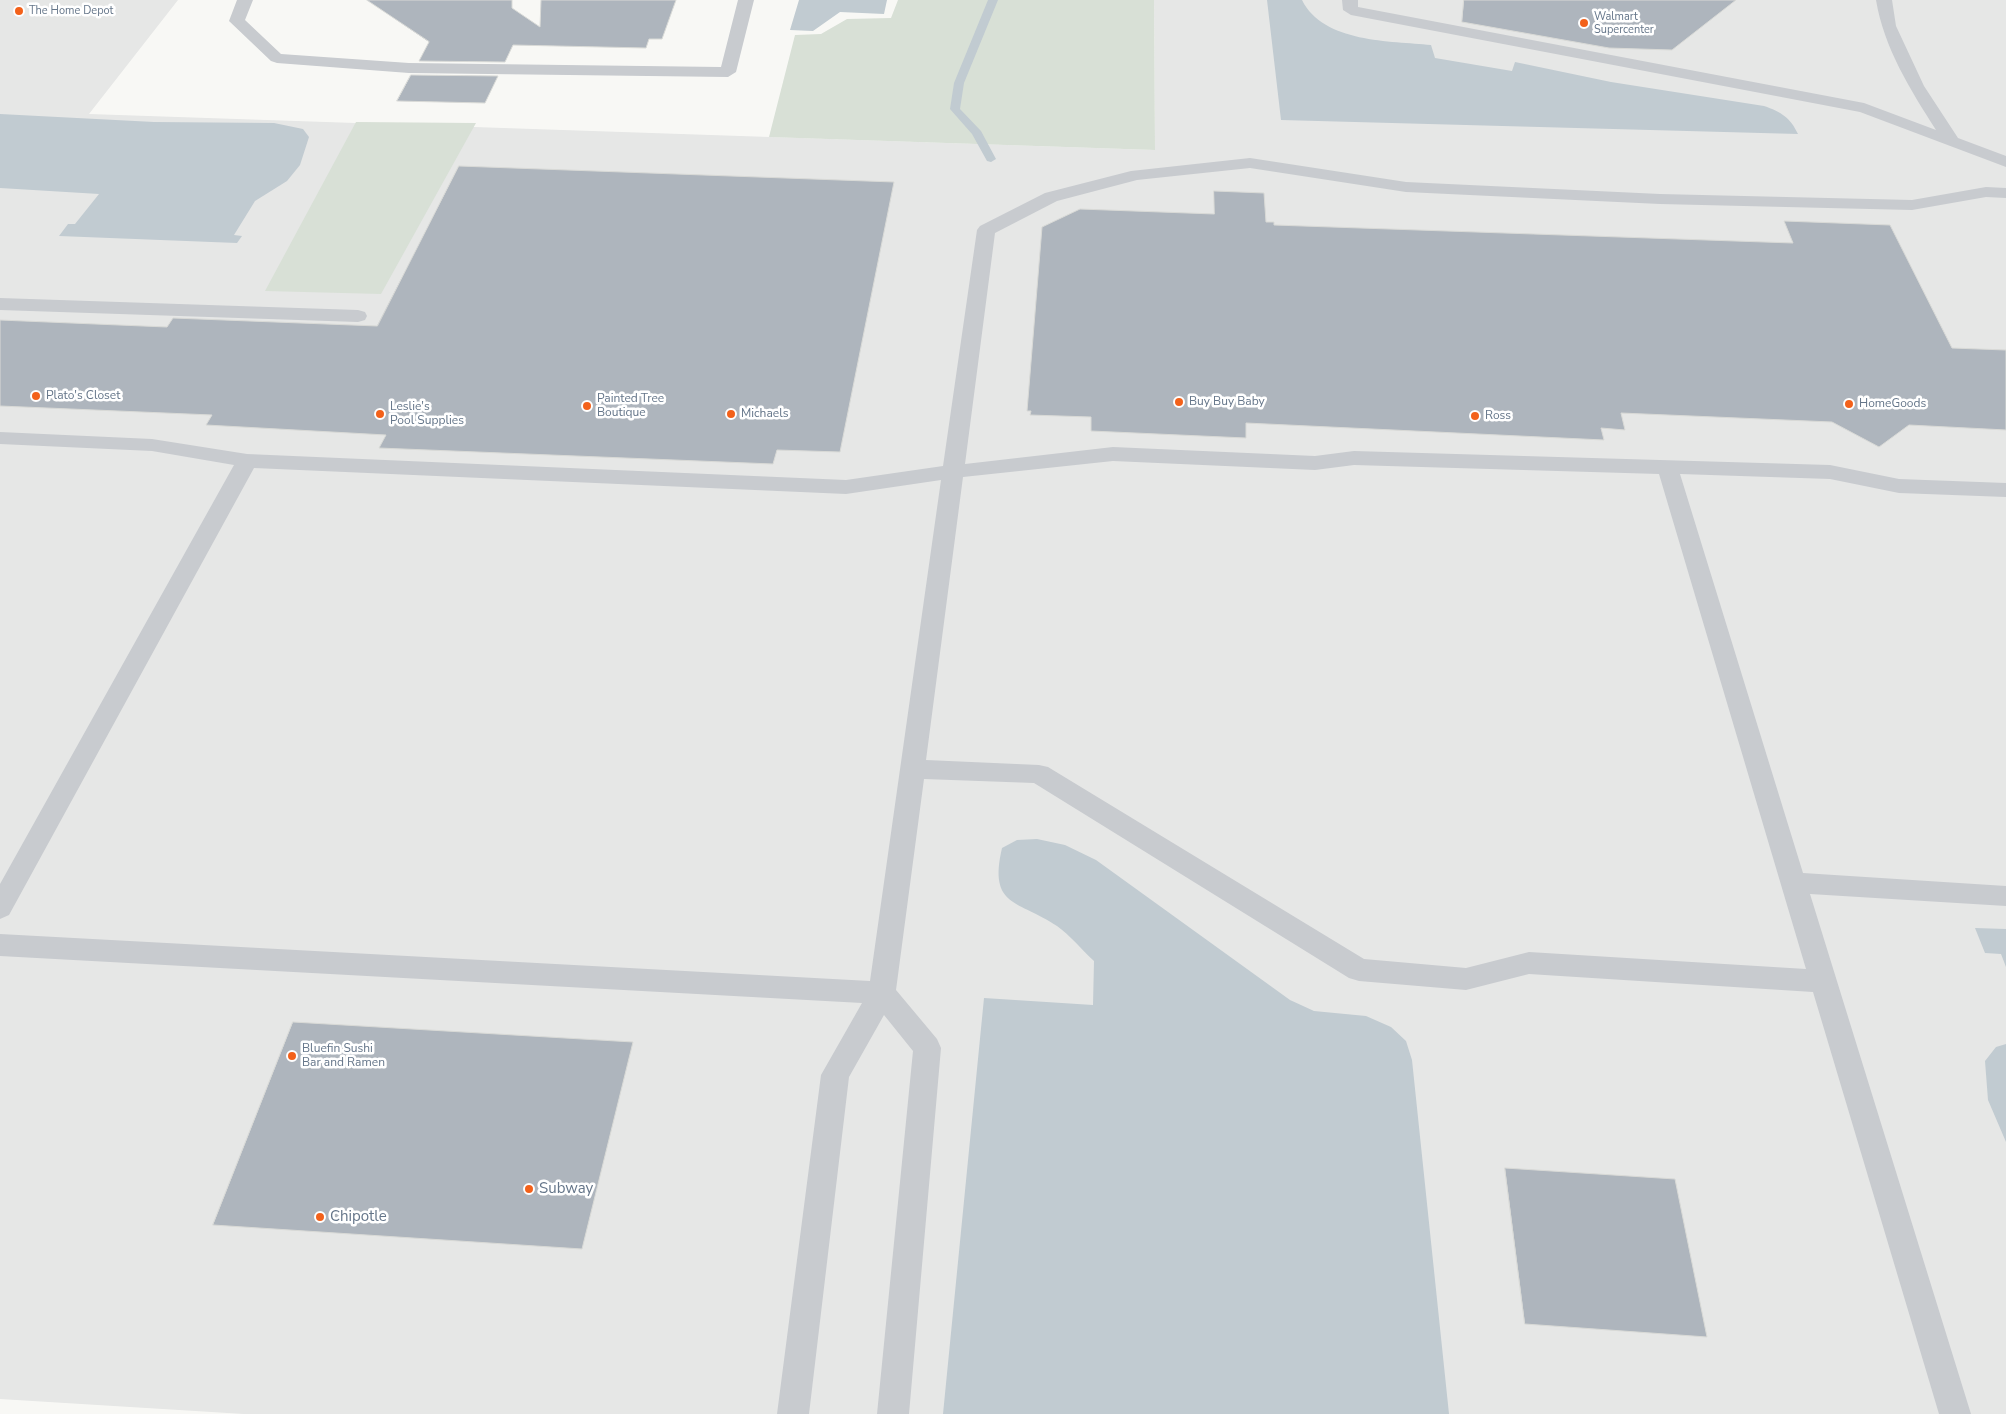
<!DOCTYPE html>
<style>
body{margin:0}
canvas{display:block;background:#f8f8f5}
</style>
<canvas width="2006" height="1414"></canvas>
<script>
const ctx = document.querySelector('canvas').getContext('2d');
ctx.lineJoin = 'round';
function fillPath(path, color) { ctx.fillStyle = color; ctx.fill(path, 'evenodd'); }
function stroke(path, color, width, dash) { ctx.strokeStyle = color; ctx.lineWidth = width; ctx.lineCap = dash ? 'butt' : 'round'; ctx.setLineDash(dash || []); ctx.stroke(path); }
function drawText(font, color, halo, rows, align = 'center') {
  ctx.font = font + ' "Nunito Sans",sans-serif'; ctx.lineWidth = 5; ctx.setLineDash([]); ctx.textBaseline = 'middle'; ctx.strokeStyle = halo; ctx.fillStyle = color; for (const [text, x, y, turn = 0] of rows) {
    ctx.save(); ctx.translate(x, y); ctx.rotate((+turn || 0) * Math.PI / 180); ctx.textAlign = isNaN(turn) ? turn : align; if (halo) ctx.strokeText(text, 0, 0); ctx.fillText(text, 0, 0); ctx.restore();
  }
}
fillPath(new Path2D(`
 M 0,0 L 178,0 L 89,114 L 1155,150 L 1154,0 L 2006,0 L 2006,1414 L 244,1414 L 0,1399 Z`), '#e6e7e6');
fillPath(new Path2D(`
 M 898,0 L 1154,0 L 1155,150 L 769,137 L 795,35 L 821,34 L 847,19 L 891,18 Z
 M 356,122 L 476,123 L 381,294 L 265,291 Z`), '#d8e0d6');
fillPath(new Path2D(`
 M 799,0 L 887,0 L 884,14 L 840,12 L 813,31 L 790,30 Z
 M 1267,0 L 1302,0 C 1323,43 1391,41 1431,45 L 1435,58 L 1512,71 L 1515,62 L 1611,82 L 1764,106 C 1781,112 1790,117 1798,134 L 1281,120 Z
 M 0,114 L 154,122 L 274,123 L 303,129 L 309,137 L 300,165 L 287,181 L 255,201 L 234,235 L 242,236 L 237,243 L 59,236 L 68,224 L 75,224 L 99,194 L 0,188 Z
 M 1037,839 L 1065,845 L 1096,860 L 1290,1000 L 1314,1011 L 1366,1016 L 1391,1027 L 1406,1041 L 1412,1060 L 1449,1414 L 943,1414 L 984,998 L 1093,1005 L 1094,961 C 1082,950 1070,935 1057,926 C 1019,900 988,908 1002,848 L 1017,840 Z
 M 1975,928 L 2006,929 L 2006,967 L 2001,954 L 1985,953 Z
 M 2006,1044 L 2006,1142 L 1988,1100 L 1985,1061 L 1996,1047 Z`), '#c1cbd1');
fillPath(new Path2D(`
 M 988,0 L 998,0 L 964,83 L 960,109 L 981,131 L 996,159 L 991,162 L 987,161 L 972,134 L 950,109 L 954,83 Z`), '#c1cbd1');
const building = new Path2D(`
 M 367,0 L 512,0 L 512,8 L 540,27 L 541,0 L 676,0 L 662,39 L 649,39 L 646,48 L 513,45 L 505,62 L 419,61 L 429,42 Z
 M 1464,0 L 1736,0 L 1672,50 L 1609,48 L 1462,22 Z
 M 411,75 L 498,76 L 485,103 L 397,101 Z
 M 459,166 L 894,182 L 840,452 L 777,450 L 773,464 L 379,448 L 386,435 L 206,425 L 212,415 L 0,406 L 0,320 L 167,327 L 173,318 L 377,326 Z
 M 1214,191 L 1264,193 L 1266,222 L 1274,222 L 1274,225 L 1793,243 L 1784,221 L 1890,225 L 1952,348 L 2006,350 L 2006,430 L 1909,425 L 1879,447 L 1832,422 L 1621,413 L 1625,430 L 1601,428 L 1604,440 L 1246,423 L 1246,438 L 1091,431 L 1091,417 L 1030,415 L 1031,411 L 1027,411 L 1042,227 L 1080,209 L 1214,214 Z
 M 293,1022 L 633,1042 L 582,1249 L 213,1225 Z
 M 1505,1168 L 1675,1179 L 1707,1337 L 1525,1324 Z`);
fillPath(building, '#aeb5bd');
stroke(building, '#d9dad7', 1);
fillPath(new Path2D(`
 M 237,0 L 253,0 L 245,20 L 281,54 L 409,63 L 721,67 L 738,0 L 754,0 L 736,72 L 728,77 L 409,73 L 277,63 L 271,61 L 229,21 Z
 M 1342,0 L 1358,0 L 1358,7 L 1864,103 L 1936,130 C 1910,89 1884,48 1876,0 L 1892,0 L 1896,26 L 1924,86 L 1958,138 L 2006,156 L 2006,167 L 1860,112 L 1351,15 L 1343,10 Z
 M 1250,158 L 1406,182 L 1660,194 L 1912,200 L 1986,187 L 2006,188 L 2006,198 L 1986,197 L 1912,210 L 1660,204 L 1406,192 L 1250,168 L 1137,180 L 1057,201 L 995,233 L 965,464 L 1113,447 L 1315,456 L 1354,451 L 1830,465 L 1899,479 L 2006,483 L 2006,497 L 1899,493 L 1830,479 L 1680,474 L 1803,873 L 2006,886 L 2006,906 L 1810,894 L 1971,1414 L 1939,1414 L 1813,992 L 1529,974 L 1466,990 L 1359,981 L 1349,978 L 1034,783 L 924,779 L 896,990 L 937,1039 L 941,1048 L 909,1414 L 877,1414 L 913,1051 L 884,1015 L 849,1077 L 809,1414 L 777,1414 L 821,1075 L 862,1003 L 0,956 L 0,934 L 870,981 L 941,480 L 846,494 L 254,468 L 9,915 L 0,919 L 0,884 L 234,465 L 152,451 L 0,444 L 0,432 L 152,439 L 247,454 L 846,480 L 943,466 L 977,230 L 980,226 L 1045,193 L 1131,171 ZM 1113,461 L 1315,470 L 1354,465 L 1659,474 L 1806,969 L 1529,952 L 1466,968 L 1364,959 L 1048,767 L 1039,765 L 926,760 L 963,477 Z
 M 0,298 L 358,310 L 365,312 L 367,316 L 365,320 L 358,322 L 0,310 Z`), '#c8cbcf');
for (const [x, y, r, color] of [
 [19,11,5,"#f3611a"],
 [1584,23,5,"#f3611a"],
 [36,396,5,"#f3611a"],
 [1179,402,5,"#f3611a"],
 [1849,404,5,"#f3611a"],
 [587,406,5,"#f3611a"],
 [380,414,5,"#f3611a"],
 [731,414,5,"#f3611a"],
 [1475,416,5,"#f3611a"],
 [292,1056,5,"#f3611a"],
 [529,1189,5,"#f3611a"],
 [320,1217,5,"#f3611a"]
]) { const dot = new Path2D(); dot.arc(x, y, r, 0, 2 * Math.PI); ctx.fillStyle = color; ctx.fill(dot); stroke(dot, '#fff', 2); }
drawText('11px', '#647589', '#fff', [
 ["The Home Depot",29,11],
 ["Walmart",1594,17],
 ["Supercenter",1594,30]
], 'left');
drawText('12px', '#647589', '#fff', [
 ["Plato's Closet",46,396],
 ["Painted Tree",597,399],
 ["Boutique",597,413],
 ["Buy Buy Baby",1189,402],
 ["HomeGoods",1859,404],
 ["Leslie's",390,407],
 ["Pool Supplies",390,421],
 ["Michaels",741,414],
 ["Ross",1485,416],
 ["Bluefin Sushi",302,1049],
 ["Bar and Ramen",302,1063]
], 'left');
drawText('15px', '#647589', '#fff', [
 ["Subway",539,1189],
 ["Chipotle",330,1217]
], 'left');
</script>
